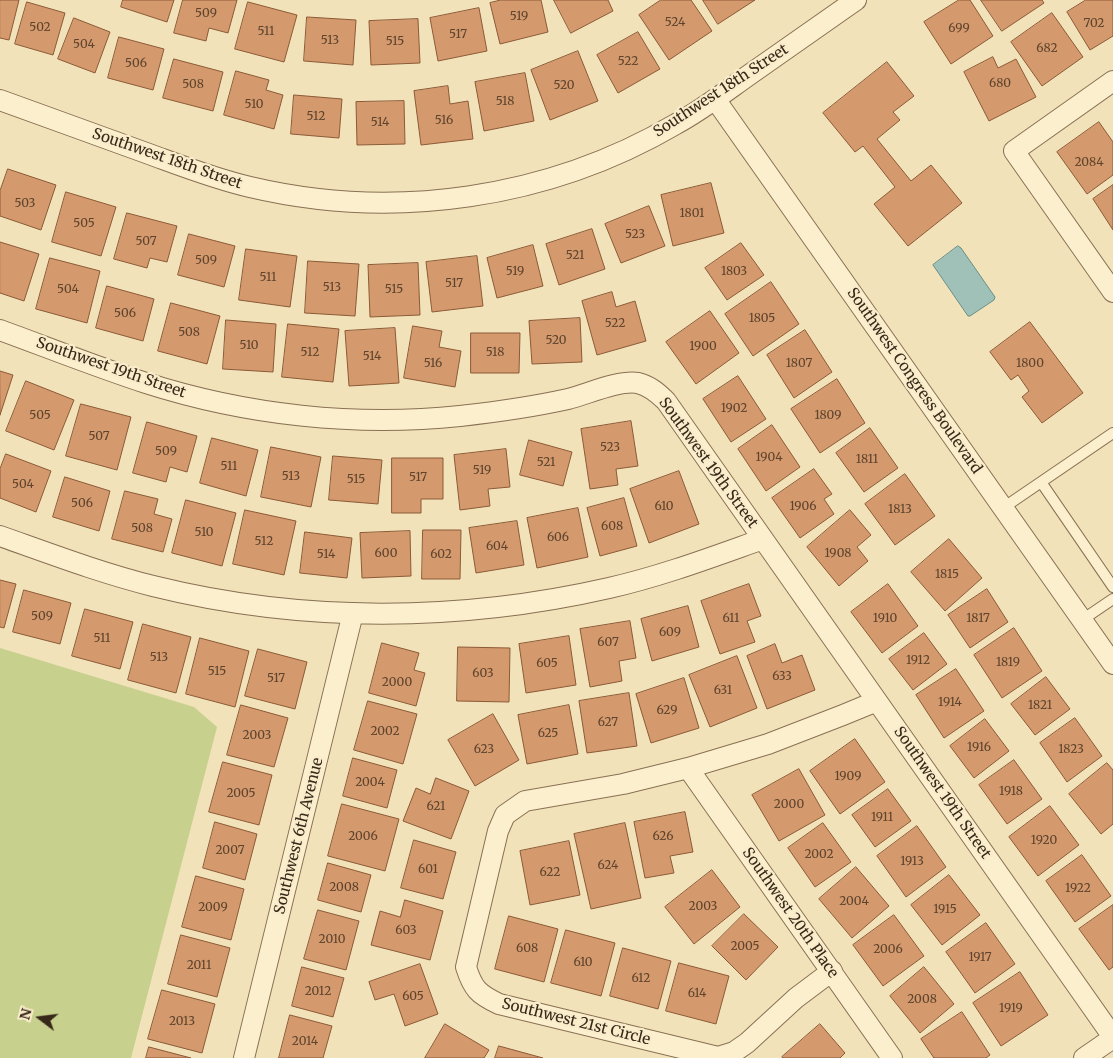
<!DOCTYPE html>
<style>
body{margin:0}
#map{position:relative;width:1113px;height:1058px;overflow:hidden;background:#f2e2ba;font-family:Merriweather,serif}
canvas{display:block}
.north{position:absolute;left:15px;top:993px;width:50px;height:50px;-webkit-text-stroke:4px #f8ecca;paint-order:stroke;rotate:285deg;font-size:14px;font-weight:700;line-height:20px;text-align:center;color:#372819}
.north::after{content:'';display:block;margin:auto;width:18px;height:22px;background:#372819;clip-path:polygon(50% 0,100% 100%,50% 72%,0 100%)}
</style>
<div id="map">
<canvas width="1113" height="1058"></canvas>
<div class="north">N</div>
</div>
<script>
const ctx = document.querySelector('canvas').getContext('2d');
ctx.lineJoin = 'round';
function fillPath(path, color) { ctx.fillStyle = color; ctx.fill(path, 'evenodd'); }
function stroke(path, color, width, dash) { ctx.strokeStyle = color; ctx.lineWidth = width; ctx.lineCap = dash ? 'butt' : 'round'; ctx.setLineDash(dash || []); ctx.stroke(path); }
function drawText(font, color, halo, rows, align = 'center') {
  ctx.font = font + ' Merriweather,serif'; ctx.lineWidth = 4.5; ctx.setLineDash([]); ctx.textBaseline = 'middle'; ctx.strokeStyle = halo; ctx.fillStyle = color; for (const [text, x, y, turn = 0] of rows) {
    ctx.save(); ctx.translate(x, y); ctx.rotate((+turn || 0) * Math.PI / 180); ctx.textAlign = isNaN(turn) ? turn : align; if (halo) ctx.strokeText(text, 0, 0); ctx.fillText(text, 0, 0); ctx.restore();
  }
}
fillPath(new Path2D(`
 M 0,648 L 194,707 L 217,727 L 131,1058 L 0,1058 Z`), '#c7d08d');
const water = new Path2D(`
 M 958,246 L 961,248 L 995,297 L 994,300 L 970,316 L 968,316 L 933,265 Z`);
fillPath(water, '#9fc1b8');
stroke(water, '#668f86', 1);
const building = new Path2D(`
 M 0,0 L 19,0 L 9,40 L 0,38 Z
 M 123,0 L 174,0 L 167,22 L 121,7 Z
 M 183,0 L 237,0 L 228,33 L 209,28 L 206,41 L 174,33 Z
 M 501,0 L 541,0 L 548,32 L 500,44 L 490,3 Z
 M 554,0 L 608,0 L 613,11 L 571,33 Z
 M 661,0 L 691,0 L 712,31 L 669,60 L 639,15 Z
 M 703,0 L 755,0 L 718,24 Z
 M 959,0 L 970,0 L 993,36 L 951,64 L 924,22 Z
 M 981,0 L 1042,0 L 1044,3 L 1002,31 Z
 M 1086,0 L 1113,0 L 1113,36 L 1090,50 L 1067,12 Z
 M 27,2 L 65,13 L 53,55 L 15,44 Z
 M 248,2 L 297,15 L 284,62 L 235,49 Z
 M 479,8 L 487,51 L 438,61 L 430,18 Z
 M 1052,13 L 1083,57 L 1042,86 L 1011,42 Z
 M 307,17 L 356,20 L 353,65 L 304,61 Z
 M 74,18 L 110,32 L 95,73 L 58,59 Z
 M 418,19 L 420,63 L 371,65 L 369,21 Z
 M 638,32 L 660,69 L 618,93 L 597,55 Z
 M 119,37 L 164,49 L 153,90 L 108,78 Z
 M 578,51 L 598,101 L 550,120 L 531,70 Z
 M 993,57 L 998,68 L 1016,59 L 1036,97 L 989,121 L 964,72 Z
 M 174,59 L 223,72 L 213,111 L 163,98 Z
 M 887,62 L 914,96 L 893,112 L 900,120 L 877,139 L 911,181 L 931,165 L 962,203 L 908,246 L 874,204 L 895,187 L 863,146 L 855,152 L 823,113 Z
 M 236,71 L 269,80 L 266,90 L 283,95 L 274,129 L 224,115 Z
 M 525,73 L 534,121 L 484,131 L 475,82 Z
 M 448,86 L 450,104 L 468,101 L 473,139 L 421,145 L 414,91 Z
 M 294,95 L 342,99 L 339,138 L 291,134 Z
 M 404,101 L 405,144 L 357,145 L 356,102 Z
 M 1099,122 L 1113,142 L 1113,175 L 1087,194 L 1057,152 Z
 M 8,169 L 56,185 L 41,230 L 0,216 L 0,191 Z
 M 711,183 L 724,233 L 673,246 L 661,195 Z
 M 1113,185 L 1113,230 L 1093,199 Z
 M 66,192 L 116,207 L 101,256 L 52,242 Z
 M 649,206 L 665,246 L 621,263 L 605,224 Z
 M 127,213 L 177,226 L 167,262 L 150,258 L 147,268 L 114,259 Z
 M 592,229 L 605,269 L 559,285 L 546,244 Z
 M 189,234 L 235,246 L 224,287 L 178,275 Z
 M 0,242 L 39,254 L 24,301 L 0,293 Z
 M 741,243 L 764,275 L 727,300 L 705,268 Z
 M 533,245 L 543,286 L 497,298 L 487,258 Z
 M 246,249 L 297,256 L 290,307 L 239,300 Z
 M 477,256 L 483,306 L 432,312 L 426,262 Z
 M 50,258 L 100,271 L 87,323 L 36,309 Z
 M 308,261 L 359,264 L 355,316 L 305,313 Z
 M 418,263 L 420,315 L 370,317 L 368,265 Z
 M 771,282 L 799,324 L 753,356 L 725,314 Z
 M 107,286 L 154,299 L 143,341 L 96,328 Z
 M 612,292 L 616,307 L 635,301 L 646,341 L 597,355 L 582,301 Z
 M 171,303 L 220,316 L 207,364 L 158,351 Z
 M 710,311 L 739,353 L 696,384 L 666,342 Z
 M 580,318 L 582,362 L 532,364 L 529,321 Z
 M 226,320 L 276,324 L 273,372 L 223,369 Z
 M 1030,322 L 1083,393 L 1042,423 L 1022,397 L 1029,391 L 1018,375 L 1011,380 L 990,352 Z
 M 288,324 L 339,329 L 333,382 L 282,377 Z
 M 413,326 L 442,331 L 439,347 L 461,351 L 455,387 L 404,378 Z
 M 395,328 L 399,383 L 349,386 L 345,331 Z
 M 805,330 L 832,372 L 794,398 L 767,355 Z
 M 471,333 L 520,333 L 519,373 L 471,373 Z
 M 0,371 L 13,375 L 0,415 Z
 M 738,376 L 766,419 L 731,442 L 703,399 Z
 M 837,379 L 865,423 L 820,453 L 791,409 Z
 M 26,381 L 74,400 L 54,450 L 6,431 Z
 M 81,404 L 131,417 L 117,470 L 66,456 Z
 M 631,421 L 638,466 L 616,469 L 618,485 L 590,489 L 581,429 Z
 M 147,422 L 197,436 L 187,472 L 170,467 L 166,482 L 133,473 Z
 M 772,425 L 800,467 L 766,491 L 738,449 Z
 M 870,428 L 898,468 L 864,492 L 836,453 Z
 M 212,438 L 258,450 L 246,496 L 200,483 Z
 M 529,440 L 572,452 L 563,486 L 520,475 Z
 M 271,447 L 321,457 L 311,507 L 261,497 Z
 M 506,449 L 510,487 L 488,489 L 490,506 L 460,510 L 454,455 Z
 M 6,454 L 51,471 L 36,512 L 0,498 L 0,469 Z
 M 333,456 L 382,460 L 378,504 L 329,500 Z
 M 392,458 L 443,458 L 443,499 L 421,499 L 421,513 L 392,513 Z
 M 814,469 L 832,494 L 824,499 L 834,514 L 800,538 L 772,498 Z
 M 679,471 L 699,524 L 649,543 L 630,489 Z
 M 905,474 L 935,516 L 895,545 L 865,504 Z
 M 65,477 L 110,491 L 99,531 L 53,517 Z
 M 125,491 L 158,499 L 154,514 L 172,519 L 163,552 L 112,539 Z
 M 624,498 L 637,546 L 600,556 L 587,508 Z
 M 186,500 L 236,513 L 222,566 L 172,553 Z
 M 578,508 L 588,557 L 537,568 L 527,518 Z
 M 245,510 L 296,521 L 284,575 L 233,564 Z
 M 850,510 L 871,535 L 857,547 L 868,561 L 839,586 L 807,547 Z
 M 517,521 L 524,565 L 476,573 L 469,528 Z
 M 423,530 L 461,530 L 460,579 L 422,579 Z
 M 410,531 L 411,576 L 362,578 L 360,533 Z
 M 305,532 L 352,538 L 347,578 L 300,573 Z
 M 949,539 L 982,578 L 945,611 L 911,572 Z
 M 0,580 L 16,584 L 4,628 L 0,627 Z
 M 749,584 L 761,616 L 747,621 L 755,642 L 720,654 L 701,601 Z
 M 888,584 L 918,626 L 882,653 L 851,612 Z
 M 987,589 L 1008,622 L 970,648 L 948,615 Z
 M 24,590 L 71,603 L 60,644 L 13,632 Z
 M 688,606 L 699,647 L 652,661 L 641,619 Z
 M 85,609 L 133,622 L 120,669 L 72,656 Z
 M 630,621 L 636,658 L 619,661 L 622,681 L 590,687 L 580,629 Z
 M 143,624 L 191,637 L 176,693 L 128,680 Z
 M 1014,628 L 1042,671 L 1002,698 L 974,655 Z
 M 924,633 L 947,664 L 913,690 L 889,659 Z
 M 569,636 L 576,685 L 526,693 L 519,644 Z
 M 200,638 L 249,651 L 235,707 L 186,694 Z
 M 382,643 L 419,653 L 414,670 L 425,673 L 416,706 L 369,693 Z
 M 775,644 L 782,663 L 802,655 L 815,690 L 767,709 L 747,656 Z
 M 458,647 L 510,648 L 509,702 L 457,701 Z
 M 258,649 L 307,662 L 295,709 L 245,696 Z
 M 737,656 L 757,708 L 710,727 L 689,675 Z
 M 956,669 L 984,711 L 944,738 L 916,695 Z
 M 1046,677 L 1070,709 L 1035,735 L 1011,704 Z
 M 684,678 L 699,728 L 651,743 L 636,694 Z
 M 629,693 L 637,746 L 587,753 L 579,701 Z
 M 368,701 L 417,714 L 403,764 L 354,750 Z
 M 241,705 L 288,718 L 274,767 L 227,755 Z
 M 569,705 L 578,754 L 527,764 L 518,715 Z
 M 493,714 L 519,760 L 475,786 L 448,740 Z
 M 1075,718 L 1102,756 L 1067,782 L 1040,743 Z
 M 985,719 L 1009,751 L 974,778 L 950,746 Z
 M 855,739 L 885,782 L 840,814 L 810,771 Z
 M 353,758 L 397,770 L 387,808 L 343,796 Z
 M 1014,760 L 1042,799 L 1007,824 L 979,785 Z
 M 223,762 L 272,775 L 259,825 L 209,812 Z
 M 1107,763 L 1113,770 L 1113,824 L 1101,834 L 1069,794 Z
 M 799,769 L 825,815 L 779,841 L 752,795 Z
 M 436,778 L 469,791 L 451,839 L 403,821 L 416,788 L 430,794 Z
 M 888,789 L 911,821 L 875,847 L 852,815 Z
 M 342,804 L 399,819 L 385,871 L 328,856 Z
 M 1050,806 L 1079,845 L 1038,876 L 1009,837 Z
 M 685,812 L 693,852 L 670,856 L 674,873 L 645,878 L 634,822 Z
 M 215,822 L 257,834 L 245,880 L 203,868 Z
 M 625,823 L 641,898 L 591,909 L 574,834 Z
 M 823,823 L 851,862 L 815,887 L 788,848 Z
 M 917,826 L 946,867 L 906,897 L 877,856 Z
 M 414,840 L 456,852 L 443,899 L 401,888 Z
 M 569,841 L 580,895 L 530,905 L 520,851 Z
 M 1082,855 L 1111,896 L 1075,922 L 1046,881 Z
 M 328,863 L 371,875 L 361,912 L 318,900 Z
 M 856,867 L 889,906 L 852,938 L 819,899 Z
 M 712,870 L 740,907 L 694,944 L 665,907 Z
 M 949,875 L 980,915 L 942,945 L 911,905 Z
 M 196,876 L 244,889 L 231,940 L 182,927 Z
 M 405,900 L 443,911 L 430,960 L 371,945 L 380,911 L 400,917 Z
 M 1113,905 L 1113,967 L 1109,970 L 1079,929 Z
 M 318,910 L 359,921 L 346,970 L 304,959 Z
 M 744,914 L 778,947 L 746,980 L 712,946 Z
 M 894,915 L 924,956 L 883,986 L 853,945 Z
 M 509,916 L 558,929 L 544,982 L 495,969 Z
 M 986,923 L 1015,964 L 975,993 L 946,952 Z
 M 566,930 L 615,943 L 601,996 L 551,983 Z
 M 181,935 L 230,948 L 217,997 L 168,984 Z
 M 623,948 L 671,961 L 658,1009 L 610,996 Z
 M 679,963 L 729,976 L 716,1024 L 666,1011 Z
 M 420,964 L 438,1014 L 405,1026 L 394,994 L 375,1000 L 369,982 Z
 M 302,967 L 344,978 L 333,1017 L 292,1006 Z
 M 924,967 L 954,1004 L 920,1033 L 890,996 Z
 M 1020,972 L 1048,1015 L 1001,1046 L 973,1003 Z
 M 162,990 L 215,1004 L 202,1053 L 148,1039 Z
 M 962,1012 L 990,1055 L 986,1058 L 934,1058 L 921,1039 Z
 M 290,1015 L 332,1026 L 323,1058 L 279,1058 Z
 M 445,1024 L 489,1050 L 484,1058 L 425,1058 Z
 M 820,1024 L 845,1053 L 840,1058 L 783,1058 L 782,1057 Z
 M 499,1046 L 543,1058 L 495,1058 Z
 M 149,1047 L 191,1058 L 146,1058 Z`);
fillPath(building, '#d4996c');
stroke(building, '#8b5a36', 1);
const service = new Path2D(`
 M 1041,482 L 1113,587
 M 1003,508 L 1113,433
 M 1082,620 L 1113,599`);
const minor = new Path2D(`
 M 1113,81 L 1014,151 L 1113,292
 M 715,99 L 1113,664
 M 0,100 C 50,118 99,136 149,154 C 182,166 215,179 250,187 C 394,221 548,199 676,124 C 702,110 725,92 749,75 C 785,50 820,25 856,0
 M 0,330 C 49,348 97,367 146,383 C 246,415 355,427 460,416 C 496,412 532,407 568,399 C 588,394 618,380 638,383 C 650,386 658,393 666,401 L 1113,1037
 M 0,536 C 51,554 101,573 153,586 C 302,623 460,622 609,588 C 662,576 712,557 763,539
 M 688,768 L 892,1058
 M 832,971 L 796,998 L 747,1043 L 734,1052 L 718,1057 L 499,1004 C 478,994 473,989 466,967 L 498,831 L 505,815 L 525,801 L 623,784 L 688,768 L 768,744 L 843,715 L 877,701
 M 244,1058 L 353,613
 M 1084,1058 L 1113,1038`);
stroke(service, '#897153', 12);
stroke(minor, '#897153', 22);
stroke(service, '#fcefcd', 10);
stroke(minor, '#fcefcd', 20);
drawText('12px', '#5e442e', null, [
 ["509",206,14],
 ["519",519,17],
 ["524",675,23],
 ["702",1094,24],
 ["502",40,28],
 ["699",959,29],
 ["511",266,32],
 ["517",458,35],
 ["513",330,41],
 ["515",395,42],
 ["504",84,45],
 ["682",1047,49],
 ["522",628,62],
 ["506",136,64],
 ["680",1000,84],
 ["508",193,85],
 ["520",564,86],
 ["518",505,102],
 ["510",254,105],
 ["512",316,117],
 ["516",444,121],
 ["514",380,123],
 ["2084",1089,163],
 ["503",25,204],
 ["1801",692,214],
 ["505",84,224],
 ["523",635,235],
 ["507",146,242],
 ["521",575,256],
 ["509",206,261],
 ["519",515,272],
 ["1803",734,272],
 ["511",268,278],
 ["517",454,284],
 ["513",332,288],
 ["504",68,290],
 ["515",394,290],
 ["506",125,314],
 ["1805",762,319],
 ["522",615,324],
 ["508",189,333],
 ["520",556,341],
 ["510",249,346],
 ["1900",703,347],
 ["512",310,353],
 ["518",495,353],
 ["514",372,357],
 ["516",433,364],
 ["1807",799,364],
 ["1800",1030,364],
 ["1902",734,409],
 ["505",40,416],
 ["1809",828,416],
 ["507",99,437],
 ["523",610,448],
 ["509",166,452],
 ["1904",769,458],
 ["1811",867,460],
 ["521",546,463],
 ["511",229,467],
 ["519",482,471],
 ["513",291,477],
 ["517",418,478],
 ["515",356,480],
 ["504",23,485],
 ["506",82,504],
 ["610",664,507],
 ["1906",803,507],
 ["1813",900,510],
 ["608",612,527],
 ["508",142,529],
 ["510",204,533],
 ["606",558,538],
 ["512",264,542],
 ["604",497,547],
 ["600",386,554],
 ["1908",838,554],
 ["514",326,555],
 ["602",441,555],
 ["1815",947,575],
 ["509",42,617],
 ["611",731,619],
 ["1910",885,619],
 ["1817",978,619],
 ["609",670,633],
 ["511",102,639],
 ["607",608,643],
 ["513",159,658],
 ["1912",918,661],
 ["1819",1008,663],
 ["605",547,664],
 ["515",217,672],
 ["603",483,674],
 ["633",782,677],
 ["517",276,679],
 ["2000",397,683],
 ["631",723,691],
 ["1914",950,703],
 ["1821",1040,706],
 ["629",667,711],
 ["627",608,723],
 ["2002",385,732],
 ["625",548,734],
 ["2003",257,736],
 ["1916",979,748],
 ["623",484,750],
 ["1823",1071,750],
 ["1909",848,777],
 ["2004",370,783],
 ["1918",1011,792],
 ["2005",241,794],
 ["2000",789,805],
 ["621",436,807],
 ["1911",882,818],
 ["2006",363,837],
 ["626",663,837],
 ["1920",1044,841],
 ["2007",230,851],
 ["2002",819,855],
 ["1913",912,862],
 ["624",608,866],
 ["601",428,870],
 ["622",550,873],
 ["2008",344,888],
 ["1922",1078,889],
 ["2004",854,902],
 ["2003",703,907],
 ["2009",213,908],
 ["1915",945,910],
 ["603",406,931],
 ["2010",332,940],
 ["2005",745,947],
 ["608",527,949],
 ["2006",888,950],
 ["1917",980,958],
 ["610",583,963],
 ["2011",199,966],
 ["612",641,979],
 ["2012",318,992],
 ["614",697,994],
 ["605",413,997],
 ["2008",922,1000],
 ["1919",1011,1009],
 ["2013",182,1022],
 ["2014",305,1042]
]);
drawText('15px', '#372819', '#f8ecca', [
 ["Southwest 18th Street",721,91,-33],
 ["Southwest 18th Street",167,159,19],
 ["Southwest 19th Street",111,368,19],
 ["Southwest Congress Boulevard",914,381,55],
 ["Southwest 19th Street",708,463,54],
 ["Southwest 19th Street",942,793,55],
 ["Southwest 6th Avenue",299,836,-76],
 ["Southwest 20th Place",790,913,55],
 ["Southwest 21st Circle",576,1022,14]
]);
</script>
